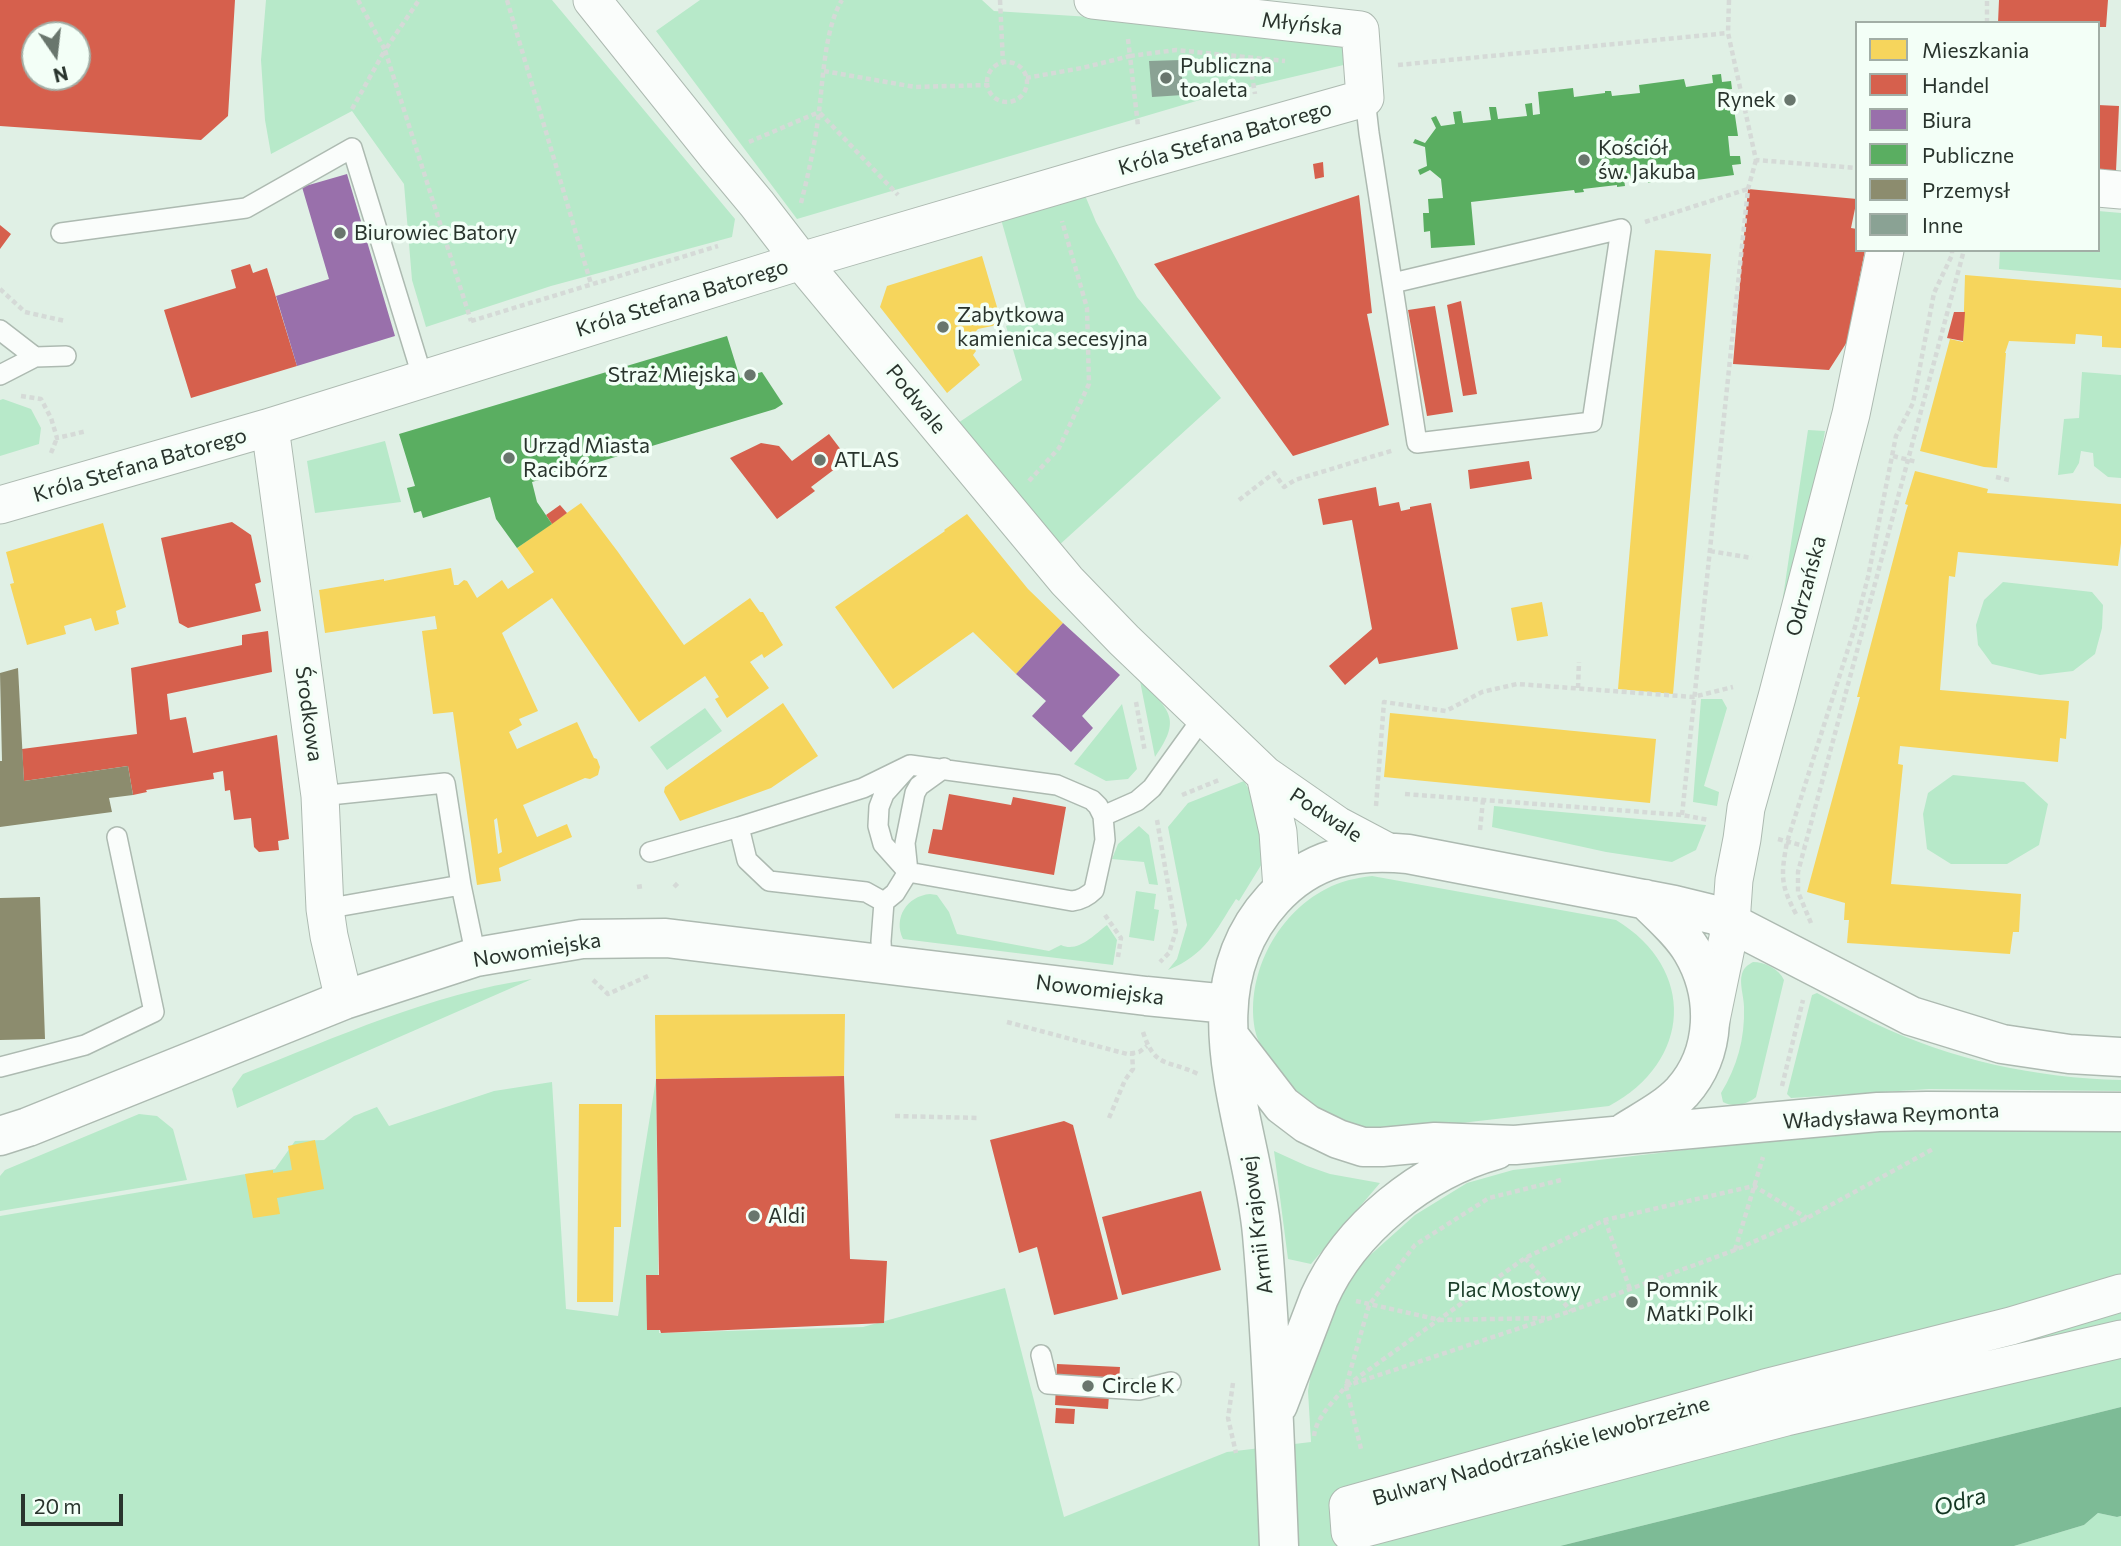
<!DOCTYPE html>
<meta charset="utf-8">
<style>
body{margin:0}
#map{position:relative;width:2121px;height:1546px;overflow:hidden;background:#e0f0e5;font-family:Commissioner,sans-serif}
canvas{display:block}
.legend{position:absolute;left:1855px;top:21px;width:245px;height:231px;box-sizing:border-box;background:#f3fff7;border:2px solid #a2aea6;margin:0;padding:9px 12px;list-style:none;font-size:21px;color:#29342d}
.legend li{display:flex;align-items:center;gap:14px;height:35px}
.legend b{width:35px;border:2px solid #a2aea6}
.north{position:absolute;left:21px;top:21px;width:70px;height:70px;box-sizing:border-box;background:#f3fff7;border:2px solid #a2aea6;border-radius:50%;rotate:166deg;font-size:19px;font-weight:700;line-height:28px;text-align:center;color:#29342d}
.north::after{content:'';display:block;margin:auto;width:24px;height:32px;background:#69766d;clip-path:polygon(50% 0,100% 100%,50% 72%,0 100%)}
.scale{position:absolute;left:21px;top:1494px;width:102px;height:32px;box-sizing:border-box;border:4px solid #29342d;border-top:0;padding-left:9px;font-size:21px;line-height:24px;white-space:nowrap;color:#29342d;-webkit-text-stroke:5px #f3fff7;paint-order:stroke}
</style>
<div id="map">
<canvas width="2121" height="1546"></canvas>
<ul class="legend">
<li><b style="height:19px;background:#f6d55c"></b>Mieszkania</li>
<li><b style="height:19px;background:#d6604d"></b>Handel</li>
<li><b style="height:19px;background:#9970ab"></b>Biura</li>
<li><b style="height:19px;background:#5aae61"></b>Publiczne</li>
<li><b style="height:19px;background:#8c8c6e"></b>Przemysł</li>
<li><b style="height:19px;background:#8aa294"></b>Inne</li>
</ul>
<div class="north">N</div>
<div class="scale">20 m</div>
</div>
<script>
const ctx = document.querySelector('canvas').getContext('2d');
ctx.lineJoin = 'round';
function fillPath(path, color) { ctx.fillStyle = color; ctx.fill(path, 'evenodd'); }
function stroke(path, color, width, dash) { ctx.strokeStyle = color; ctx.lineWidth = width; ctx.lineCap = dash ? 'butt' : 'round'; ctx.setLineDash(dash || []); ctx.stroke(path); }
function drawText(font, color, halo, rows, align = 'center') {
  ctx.font = font + ' Commissioner,sans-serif'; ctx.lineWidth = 7; ctx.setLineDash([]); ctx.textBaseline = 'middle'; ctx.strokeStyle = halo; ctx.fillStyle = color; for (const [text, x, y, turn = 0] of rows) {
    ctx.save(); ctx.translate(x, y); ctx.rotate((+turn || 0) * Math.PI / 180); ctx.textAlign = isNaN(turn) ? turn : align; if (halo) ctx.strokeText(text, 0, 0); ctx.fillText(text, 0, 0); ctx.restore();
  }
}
fillPath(new Path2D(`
 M 266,0 L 552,0 L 735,219 L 732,237 L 551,286 L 426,327 L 412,280 L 404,184 L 352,111 L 271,154 L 265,120 L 261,60 Z
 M 700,0 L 982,0 L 994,11 L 1348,33 L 1352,63 L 1220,94 L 797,219 L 656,31 Z
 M 1082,188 L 1096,222 L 1137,297 L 1221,398 L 1057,547 L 955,425 L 1022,380 L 1006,326 L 1029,319 L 999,212 Z
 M 2098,211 L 2121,213 L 2121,280 L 1999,269 L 2000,250 L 2098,250 Z
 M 2082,372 L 2121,375 L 2121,478 L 2108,477 L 2094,466 L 2093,453 L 2081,451 L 2079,463 L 2073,473 L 2058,475 L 2064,419 L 2079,418 Z
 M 3,399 L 31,409 L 41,428 L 39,444 L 0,456 L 0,400 Z
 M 1808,430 L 1825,431 L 1794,599 L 1786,602 L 1783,597 Z
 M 385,441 L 401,502 L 315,513 L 307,461 Z
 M 2003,582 L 2092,592 L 2103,605 L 2102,628 L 2095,654 L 2073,671 L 2040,675 L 1992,664 L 1978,645 L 1976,625 L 1984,600 Z
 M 1140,681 C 1170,710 1182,719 1155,757 Z
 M 1701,699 L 1722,699 L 1727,708 L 1704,786 L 1719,792 L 1717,806 L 1693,802 Z
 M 1122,704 L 1137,769 L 1128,779 L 1106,781 L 1074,764 Z
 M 705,708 L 722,731 L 667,770 L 650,747 Z
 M 1953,775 L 2024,782 L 2048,804 L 2039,845 L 2007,864 L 1951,864 L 1927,849 L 1923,814 L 1928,793 Z
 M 1244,781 L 1259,807 L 1263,862 L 1239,901 L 1236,899 C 1215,931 1206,955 1168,970 L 1177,959 L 1187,925 L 1168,827 L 1188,803 Z
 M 1494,806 L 1706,825 L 1696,850 L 1672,862 L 1606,852 L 1492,827 Z
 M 1139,826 L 1149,835 L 1158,885 L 1149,884 L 1144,862 L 1112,859 L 1118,844 Z
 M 1372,876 L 1616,920 C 1697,969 1692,1062 1609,1106 L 1374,1133 C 1354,1129 1338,1120 1320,1111 C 1314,1108 1305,1105 1300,1101 C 1290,1093 1259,1047 1256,1034 C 1243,979 1276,914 1326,889 C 1340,881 1356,878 1372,876 Z
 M 1136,891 L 1156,894 L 1154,909 L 1159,910 L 1154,941 L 1129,937 Z
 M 930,894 L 937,895 L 949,912 L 957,934 L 1049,951 L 1061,945 C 1078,953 1094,935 1107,925 L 1117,940 L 1113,965 L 903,939 C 893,918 907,896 930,894 Z
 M 1753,962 C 1765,962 1779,969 1784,980 L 1756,1097 C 1748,1104 1733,1108 1723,1102 L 1721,1093 C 1737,1067 1745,1039 1744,1007 C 1744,997 1739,983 1742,974 C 1744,967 1748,965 1753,962 Z
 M 532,979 L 237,1108 L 232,1089 L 243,1074 C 337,1037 431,994 532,979 Z
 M 1817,993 C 1836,1003 1855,1014 1874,1023 C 1951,1060 2036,1078 2121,1080 L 2121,1091 L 1929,1089 L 1791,1098 L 1787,1094 L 1812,995 Z
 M 656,1079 L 659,1333 L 863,1327 L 1005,1288 L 1064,1517 L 1227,1452 L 1311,1442 L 1308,1391 L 1314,1355 L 1326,1319 L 1358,1266 L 1415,1215 L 1467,1183 L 1513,1170 L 1779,1139 L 1939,1127 L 2121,1130 L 2121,1407 L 1560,1546 L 0,1546 L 0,1216 L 275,1169 L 295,1141 L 324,1140 L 354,1116 L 377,1107 L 389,1126 L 494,1091 L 552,1082 L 566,1309 L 618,1316 Z
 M 139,1114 L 157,1116 L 173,1129 L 187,1180 L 0,1211 L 0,1176 L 5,1170 Z
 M 1274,1151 L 1307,1166 L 1330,1174 L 1380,1183 L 1311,1264 L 1288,1259 Z
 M 2098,1513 L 2117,1517 L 2121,1516 L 2121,1546 L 2014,1546 L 2084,1525 Z`), '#b7e9c9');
fillPath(new Path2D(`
 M 2121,1407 L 2121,1516 L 2117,1517 L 2098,1513 L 2084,1525 L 2014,1546 L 1560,1546 Z`), '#7dbb96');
fillPath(new Path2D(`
 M 1655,250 L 1711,254 L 1673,694 L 1618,689 Z
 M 982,256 L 1002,324 L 978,329 L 968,340 L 976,351 L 973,355 L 980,365 L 947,393 L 880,307 L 887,286 Z
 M 1965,275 L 2121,288 L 2121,348 L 2102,347 L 2102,336 L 2076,334 L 2075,344 L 2009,341 L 2005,353 L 2006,353 L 1997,468 L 1984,467 L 1920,451 L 1950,339 L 1963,342 Z
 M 1915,471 L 1988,489 L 1987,493 L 2121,504 L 2121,543 L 2118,566 L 1958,552 L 1955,577 L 1949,576 L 1940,690 L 2069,701 L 2066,739 L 2060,738 L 2058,762 L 1900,746 L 1898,764 L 1903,765 L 1891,884 L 2021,894 L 2019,932 L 2013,932 L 2010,954 L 1847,943 L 1849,920 L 1844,920 L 1845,903 L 1807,892 L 1860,697 L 1857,697 L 1906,511 L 1908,505 L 1905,504 Z
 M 581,503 L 618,552 L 684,645 L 750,598 L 760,612 L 763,612 L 783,645 L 764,658 L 762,654 L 750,662 L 769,688 L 727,718 L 715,699 L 719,697 L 705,676 L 639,722 L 552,598 L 502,633 L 538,711 L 519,719 L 522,725 L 509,732 L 517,749 L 577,722 L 594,758 L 597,759 L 600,767 L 598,775 L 590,779 L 585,778 L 523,805 L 537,837 L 567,824 L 572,837 L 499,868 L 501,881 L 477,885 L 453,712 L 433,714 L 422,631 L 437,629 L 435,616 L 325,633 L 319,590 L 384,579 L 384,581 L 451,568 L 454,585 L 458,585 L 464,580 L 467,581 L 477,598 L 502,580 L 508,589 L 534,572 L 517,548 ZM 497,818 L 502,852 L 498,854 L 494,820 Z
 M 967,514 L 1028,589 L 1063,623 L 1016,674 L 973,632 L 893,689 L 835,607 L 945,531 L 944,530 Z
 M 103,523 L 126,607 L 116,611 L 119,624 L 95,631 L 91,618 L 64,626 L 66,634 L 27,645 L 10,584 L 14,583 L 6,552 Z
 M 1542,602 L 1548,636 L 1517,641 L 1511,608 Z
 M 783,703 L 818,756 L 771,788 L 680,821 L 664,792 L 665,787 Z
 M 1390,713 L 1656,739 L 1650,803 L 1384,777 Z
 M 845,1014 L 844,1076 L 656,1079 L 655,1015 Z
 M 579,1104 L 622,1104 L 621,1227 L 614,1227 L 613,1302 L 577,1302 Z
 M 315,1140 L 324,1189 L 277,1198 L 280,1214 L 253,1218 L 245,1174 L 273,1170 L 273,1173 L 292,1170 L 288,1146 Z`), '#f6d55c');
fillPath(new Path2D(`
 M 0,0 L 235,0 L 228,116 L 201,140 L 0,126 ZM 35,35 L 77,35 L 77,77 L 35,77 Z
 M 1999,0 L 2108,0 L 2106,27 L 2098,27 L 2098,23 L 1998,23 Z
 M 2098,105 L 2119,106 L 2116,171 L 2098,170 Z
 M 1323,162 L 1324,177 L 1315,179 L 1313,164 Z
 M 1748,189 L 1857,199 L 1851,228 L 1857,229 L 1857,250 L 1865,250 L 1847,342 L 1829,370 L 1733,364 Z
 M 1359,195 L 1372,313 L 1367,314 L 1389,425 L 1293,456 L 1154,264 Z
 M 0,225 L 11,234 L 0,249 Z
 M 250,264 L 253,273 L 267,268 L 297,366 L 191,398 L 164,310 L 236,288 L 231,270 Z
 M 1461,301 L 1477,394 L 1463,396 L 1447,305 Z
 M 1435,306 L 1453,412 L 1427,416 L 1408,310 Z
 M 1954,312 L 1965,312 L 1963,341 L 1947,338 Z
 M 829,434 L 848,459 L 811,487 L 815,491 L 777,519 L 730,458 L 761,443 L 779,446 L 792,461 Z
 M 1529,461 L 1532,479 L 1470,489 L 1468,470 Z
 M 1376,487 L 1379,506 L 1399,502 L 1401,511 L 1410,509 L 1410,507 L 1431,503 L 1458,649 L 1379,664 L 1377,657 L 1345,685 L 1329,666 L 1372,629 L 1352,520 L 1323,525 L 1318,499 Z
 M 560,505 L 567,513 L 552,524 L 546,515 Z
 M 232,522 L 251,535 L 261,582 L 255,584 L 261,611 L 188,628 L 179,623 L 161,538 Z
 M 268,631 L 272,672 L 167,694 L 170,720 L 186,717 L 193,753 L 277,735 L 289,839 L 278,841 L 279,850 L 259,852 L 254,847 L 251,818 L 234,820 L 230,790 L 225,791 L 223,771 L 213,773 L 214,779 L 146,790 L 147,792 L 133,795 L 128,766 L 24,781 L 22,749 L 137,734 L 131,668 L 242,645 L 242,635 Z
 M 949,794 L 1011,805 L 1013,797 L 1066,807 L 1054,875 L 928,853 L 933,829 L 942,830 Z
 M 844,1076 L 850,1259 L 887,1261 L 884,1323 L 661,1333 L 660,1330 L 647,1330 L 646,1275 L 659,1275 L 656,1079 Z
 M 1064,1121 L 1073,1125 L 1118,1299 L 1054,1315 L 1037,1247 L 1019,1253 L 990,1140 Z
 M 1201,1191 L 1221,1270 L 1122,1295 L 1102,1217 Z
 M 1057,1364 L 1120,1367 L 1118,1395 L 1109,1395 L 1108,1409 L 1055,1405 Z
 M 1056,1408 L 1075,1409 L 1074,1424 L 1055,1423 Z`), '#d6604d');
fillPath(new Path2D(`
 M 347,174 L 395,336 L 297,366 L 276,296 L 329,279 L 302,187 Z
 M 1063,623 L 1120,675 L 1082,716 L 1093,728 L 1071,752 L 1032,716 L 1046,701 L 1016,674 Z`), '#9970ab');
fillPath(new Path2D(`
 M 1721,74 L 1722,82 L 1731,81 L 1732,89 L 1723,90 L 1725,110 L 1734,109 L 1738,136 L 1728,136 L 1730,156 L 1740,156 L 1741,164 L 1732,165 L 1734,175 L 1689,181 L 1687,170 L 1654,175 L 1655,181 L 1648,183 L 1647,176 L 1624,179 L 1625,186 L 1617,187 L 1617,185 L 1583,189 L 1584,192 L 1575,193 L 1574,190 L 1471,202 L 1475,245 L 1431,248 L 1430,231 L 1424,232 L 1423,213 L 1429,213 L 1428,199 L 1443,198 L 1441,179 L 1430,170 L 1420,175 L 1418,170 L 1427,166 L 1425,147 L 1413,143 L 1415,139 L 1425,143 L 1436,128 L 1431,118 L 1436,116 L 1441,126 L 1455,124 L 1453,112 L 1461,111 L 1463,123 L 1491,120 L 1489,107 L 1496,107 L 1498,119 L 1527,116 L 1525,104 L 1532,103 L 1533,115 L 1540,114 L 1538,92 L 1573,88 L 1574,97 L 1605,93 L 1605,91 L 1611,91 L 1612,96 L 1640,93 L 1639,85 L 1684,79 L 1686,87 L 1713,83 L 1712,75 Z
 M 727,336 L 740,378 L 762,372 L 783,404 L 775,409 L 532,482 L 537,502 L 552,524 L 517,548 L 496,519 L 490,497 L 423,518 L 421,511 L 414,513 L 407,488 L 415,486 L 399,434 Z`), '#5aae61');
fillPath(new Path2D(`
 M 18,668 L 24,781 L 128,766 L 133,795 L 109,798 L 112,812 L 0,827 L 0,761 L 2,761 L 0,673 Z
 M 40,897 L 45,1039 L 0,1040 L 0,898 Z`), '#8c8c6e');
fillPath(new Path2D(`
 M 1181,60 L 1183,95 L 1152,97 L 1149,61 Z`), '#8aa294');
const lane = new Path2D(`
 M 1365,98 L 1369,133 L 1417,443 L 1592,422 L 1621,229 L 1393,283
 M 61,233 L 246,208 L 352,148 L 423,379
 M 0,330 L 35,357 L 66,356
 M 0,375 L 35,357
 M 320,796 L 445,783 L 461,885 L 476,957
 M 1103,816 L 1137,801 L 1152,788 L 1204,716
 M 650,852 L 739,827
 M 884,902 L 866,892 L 769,881 L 747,860 L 739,827 L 863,788 L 910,765 L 1057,785 L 1092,800 L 1098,806 L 1103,816 L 1105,840 L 1094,890 C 1087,897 1081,900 1072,901 L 908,872 L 883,844 L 878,826 L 879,807 L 884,794 L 910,765
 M 325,909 L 461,885
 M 882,964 L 881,941 L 884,902 L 895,893 L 908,872 L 905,843 L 915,793 L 919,786 L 944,768
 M 0,1067 L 85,1045 L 154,1012 L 117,837
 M 1041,1355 L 1048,1384 L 1139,1390 L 1171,1382`);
const street = new Path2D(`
 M 592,0 L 717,156 L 757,204 L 801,261 L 1067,581 L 1124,640 L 1265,775 L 1337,825 L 1388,852
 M 2098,188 L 2121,190
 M 270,427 L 320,796 L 325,909 L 329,936 L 344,1000
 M 0,505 L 270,427 L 801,261 L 1124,166 L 1365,98 L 1360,30 L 1093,0
 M 1265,775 L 1278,832 L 1282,889
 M 1711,1020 L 1731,923 L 1734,880 L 1742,839 L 1746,808 L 1777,697 L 1851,414 L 1885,250
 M 2121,1293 L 2011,1326 L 1765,1388 L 1348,1505 L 1350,1532 L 1786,1417 L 2121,1339`);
const secondary = new Path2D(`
 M 1229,1036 L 1282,1105 L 1307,1124 L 1338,1139 L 1363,1147 L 1382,1147 L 1435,1142 L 1515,1145 L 1878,1112 L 1927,1111 L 2121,1112
 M 1625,1132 C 1644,1120 1666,1109 1682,1092 C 1717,1053 1718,995 1692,951 C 1680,931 1661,915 1645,899
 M 0,1136 L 28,1127 L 344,1000 L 476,957 L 582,939 L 666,938 L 1146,996 L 1228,1004
 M 1278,1405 L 1319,1298 C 1350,1228 1423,1170 1496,1150
 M 1279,1546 C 1275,1442 1271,1337 1262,1234 C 1252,1122 1185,995 1273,899 C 1311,857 1355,849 1408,854 L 1674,905 L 1715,915 L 1731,923 L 1911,1016 L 2002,1044 L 2069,1054 L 2121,1057`);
stroke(lane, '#adbab1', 22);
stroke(street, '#adbab1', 39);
stroke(secondary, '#adbab1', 41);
stroke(new Path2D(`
 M 358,0 L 385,50 L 419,0
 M 507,0 L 591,284
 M 1000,0 L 1003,63
 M 1729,0 L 1728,33 L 1756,160 L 1857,168
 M 1987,23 L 1987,0
 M 1128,39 L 1130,56 L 1176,50 L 1285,61
 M 1249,58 L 1255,94
 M987 82a20 20 0 1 1 40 0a20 20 0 1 1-40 0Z
 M 1398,65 L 1728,33
 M 824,71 L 915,87 L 987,85
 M 1026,78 L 1082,68 L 1130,56 L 1138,126
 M 352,109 L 385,50 L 471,321
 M 820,113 L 898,195
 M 749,142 L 819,112
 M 801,203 C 809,172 815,143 819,112 C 823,79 825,27 842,0
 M 1645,222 L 1748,189
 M 0,289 L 25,312 L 65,321
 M 471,321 L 718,246
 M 21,396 L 41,399 L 51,418 L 57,438 L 87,431
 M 51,453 L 57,438
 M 1893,456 L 1917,462
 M 1996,477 L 2009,480
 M 1029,481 L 1059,448 L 1089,384 L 1087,308 L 1062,221
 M 1239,500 L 1274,473 L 1284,487 L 1295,480 L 1394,450
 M 1710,551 L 1752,558
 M 1578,688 L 1579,662
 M 1136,702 L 1145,752
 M 1405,794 L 1682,815 L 1709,820
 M 1182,795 L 1219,780
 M 1376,806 L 1384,702 L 1446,711 L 1482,692 L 1517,684 L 1693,697 L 1733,687
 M 1682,815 L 1748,189 L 1756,160
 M 1157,820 L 1176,931 L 1169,953 L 1160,962
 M 1480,830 L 1483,800
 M 1778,839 L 1804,846
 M 637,887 L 643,886
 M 674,887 L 679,882
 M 1796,914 C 1780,884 1781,875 1787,842 L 1855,627 L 1868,577 L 1896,436 L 1913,403 L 1934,293 L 1952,255 L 1952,250
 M 1105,915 L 1121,938 L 1118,957
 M 1811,923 L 1798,892 L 1798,872 L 1964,250
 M 593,980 L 608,994 L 648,976
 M 1007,1022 L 1127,1054 L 1139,1052 L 1147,1046
 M 1143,1032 C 1155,1069 1167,1059 1198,1074
 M 1782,1086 L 1803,1000
 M 895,1116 L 979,1118
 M 1109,1118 L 1125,1080 L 1133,1069 L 1132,1053
 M 1561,1180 L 1489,1198 L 1415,1245 L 1369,1305 L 1346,1386 L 1525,1258 L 1605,1220 L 1754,1186 L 1807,1218
 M 1605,1220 L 1630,1289
 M 1735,1250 L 1763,1157
 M 1525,1258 L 1571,1311
 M 1356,1301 L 1440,1320 L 1545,1318
 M 1233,1383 L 1228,1418 L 1236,1453
 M 1346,1386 L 1361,1449
 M 1314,1436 C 1316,1417 1335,1400 1346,1386 L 1571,1311 L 1735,1250 L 1807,1218 L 1933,1149`), '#d5dad7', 4.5, [5, 3.5]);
stroke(lane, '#fafdfb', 19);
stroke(street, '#fafdfb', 37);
stroke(secondary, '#fafdfb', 38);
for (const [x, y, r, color] of [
 [1166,78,7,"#69766d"],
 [1790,100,7,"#69766d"],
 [1584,160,7,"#69766d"],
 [340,233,7,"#69766d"],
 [943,327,7,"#69766d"],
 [750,375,7,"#69766d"],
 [509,458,7,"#69766d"],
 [820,460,7,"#69766d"],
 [754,1216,7,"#69766d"],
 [1632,1302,7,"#69766d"],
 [1088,1386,7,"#69766d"]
]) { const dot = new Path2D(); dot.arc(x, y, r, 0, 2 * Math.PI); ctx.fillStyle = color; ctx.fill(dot); stroke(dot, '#f3fff7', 2.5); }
drawText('21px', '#29342d', '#f3fff7', [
 ["Młyńska",1302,24,6],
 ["Króla Stefana Batorego",1225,138,-16],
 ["Króla Stefana Batorego",682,298,-17],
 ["Podwale",916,399,51],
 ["Króla Stefana Batorego",140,465,-16],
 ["Odrzańska",1806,586,-75],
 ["Środkowa",309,714,82],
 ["Podwale",1326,815,33],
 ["Nowomiejska",537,950,-9],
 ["Nowomiejska",1100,990,7],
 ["Władysława Reymonta",1891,1116,-3],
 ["Armii Krajowej",1257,1225,-97],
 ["Bulwary Nadodrzańskie lewobrzeżne",1541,1451,-16]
]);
drawText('21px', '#29342d', '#f3fff7', [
 ["Publiczna",1180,66],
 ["toaleta",1180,90],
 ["Rynek",1776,100,"right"],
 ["Kościół",1598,148],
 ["św. Jakuba",1598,172],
 ["Biurowiec Batory",354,233],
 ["Zabytkowa",957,315],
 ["kamienica secesyjna",957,339],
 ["Straż Miejska",736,375,"right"],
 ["Urząd Miasta",523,446],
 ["Racibórz",523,470],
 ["ATLAS",834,460],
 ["Aldi",768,1216],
 ["Pomnik",1646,1290],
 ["Matki Polki",1646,1314],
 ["Circle K",1102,1386]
], 'left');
drawText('21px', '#193c27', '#f3fff7', [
 ["Plac Mostowy",1514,1290]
]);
drawText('italic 23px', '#133622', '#f3fff7', [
 ["Odra",1960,1502,-15]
]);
</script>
